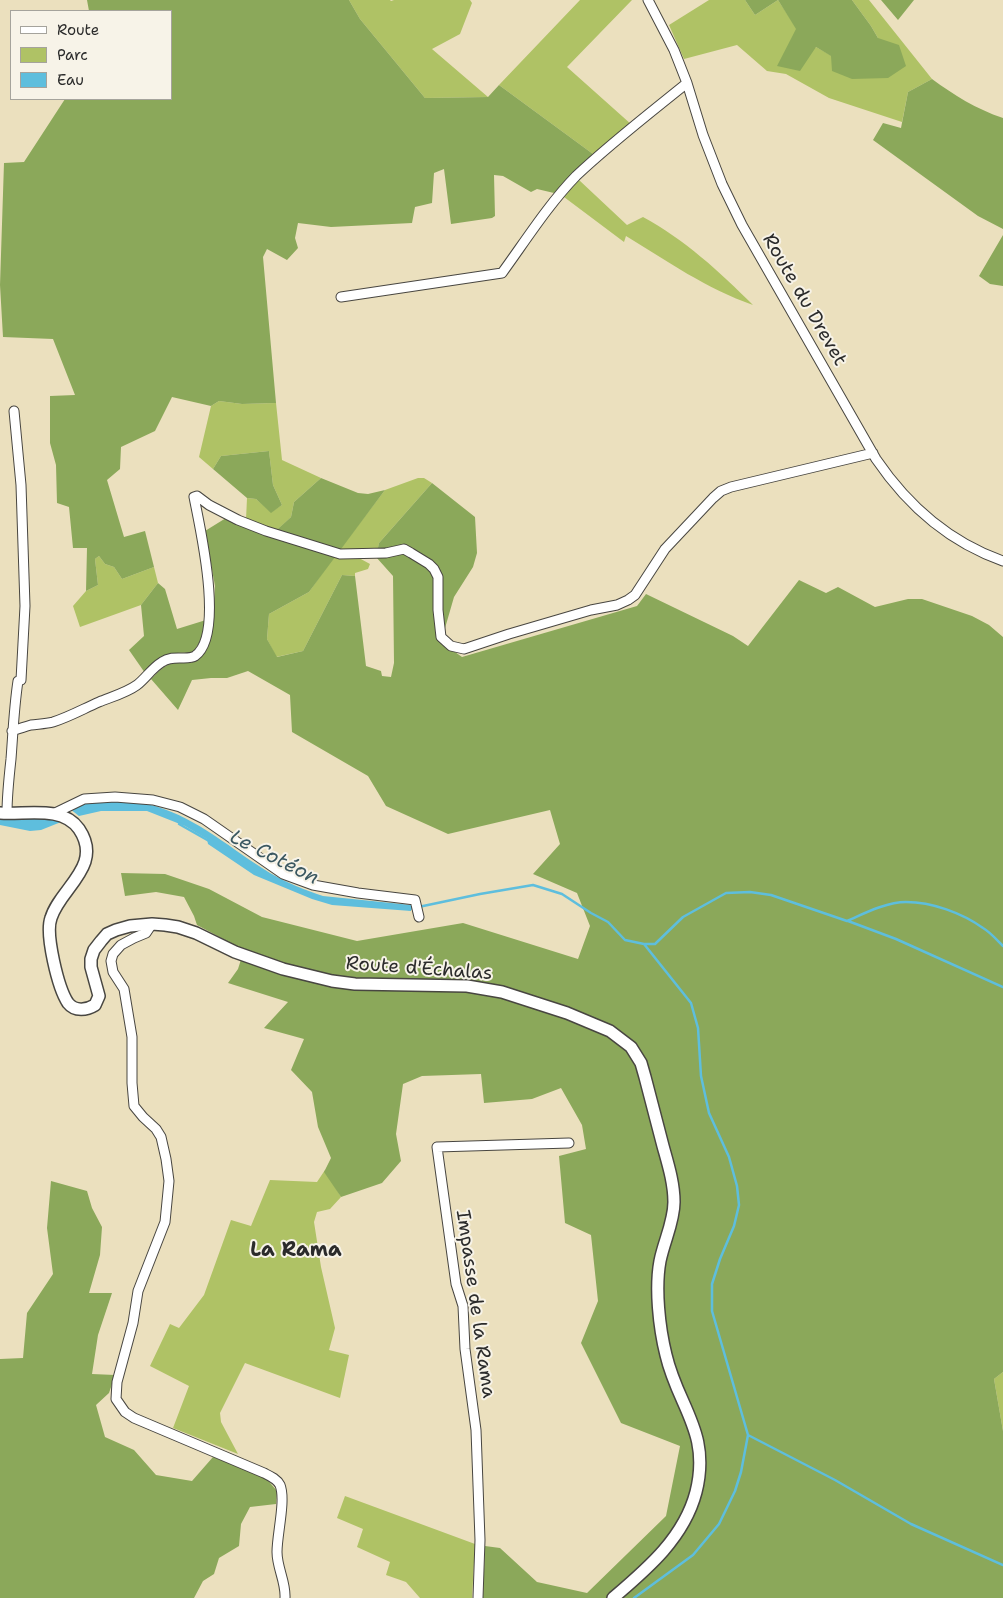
<!DOCTYPE html>
<meta charset="utf-8">
<style>
body{margin:0}
#map{position:relative;width:1003px;height:1598px;overflow:hidden;background:#ebe0be;font-family:"Shantell Sans",sans-serif}
canvas{display:block}
.legend{position:absolute;left:10px;top:10px;width:162px;height:90px;box-sizing:border-box;background:#f7f3e8;border:1px solid #a5a39c;margin:0;padding:6px 9px;list-style:none;font-size:15px;color:#2b2b2b}
.legend li{display:flex;align-items:center;gap:10px;height:25px}
.legend b{width:25px;border:1px solid #a5a39c}
</style>
<div id="map">
<canvas width="1003" height="1598"></canvas>
<ul class="legend">
<li><b style="height:6px;background:#fff"></b>Route</li>
<li><b style="height:14px;background:#afc265"></b>Parc</li>
<li><b style="height:14px;background:#5ebedd"></b>Eau</li>
</ul>
</div>
<script>
const ctx = document.querySelector('canvas').getContext('2d');
ctx.lineJoin = 'round';
function fillPath(path, color) { ctx.fillStyle = color; ctx.fill(path, 'evenodd'); }
function stroke(path, color, width, dash) { ctx.strokeStyle = color; ctx.lineWidth = width; ctx.lineCap = dash ? 'butt' : 'round'; ctx.setLineDash(dash || []); ctx.stroke(path); }
function drawText(font, color, halo, rows, align = 'center') {
  ctx.font = font + ' "Shantell Sans",sans-serif'; ctx.lineWidth = 4; ctx.setLineDash([]); ctx.textBaseline = 'middle'; ctx.strokeStyle = halo; ctx.fillStyle = color; for (const [text, x, y, turn = 0] of rows) {
    ctx.save(); ctx.translate(x, y); ctx.rotate((+turn || 0) * Math.PI / 180); ctx.textAlign = isNaN(turn) ? turn : align; if (halo) ctx.strokeText(text, 0, 0); ctx.fillText(text, 0, 0); ctx.restore();
  }
}
fillPath(new Path2D(`
 M 349,0 L 390,0 L 391,1 L 394,0 L 470,0 L 472,3 L 460,34 L 432,49 L 488,97 L 425,98 L 360,19 Z
 M 580,0 L 632,0 L 567,67 L 632,125 L 593,154 L 499,85 Z
 M 709,0 L 745,0 L 755,15 L 778,0 L 797,29 L 778,66 L 816,47 L 832,56 L 878,38 L 871,26 L 852,0 L 869,0 L 932,79 L 908,92 L 902,122 L 829,98 L 786,74 L 767,71 L 737,45 L 684,59 L 669,25 Z
 M 579,180 L 627,225 L 643,217 C 684,239 720,272 753,305 C 707,289 667,261 626,236 L 624,242 L 564,197 Z
 M 219,401 L 242,404 L 276,403 L 282,460 L 321,478 L 294,502 L 291,517 L 277,530 L 246,520 L 247,498 L 256,499 L 271,512 L 282,505 L 273,485 L 269,451 L 221,456 L 213,469 L 199,457 L 211,406 Z
 M 418,478 L 424,478 L 432,483 L 379,543 L 378,549 L 365,550 L 340,549 L 385,490 Z
 M 335,555 L 359,558 L 370,564 L 368,569 L 355,573 L 355,576 L 342,575 L 303,651 L 276,657 L 267,639 L 269,614 L 309,592 Z
 M 99,556 L 105,564 L 114,567 L 122,579 L 154,567 L 158,583 L 141,605 L 80,627 L 73,606 L 86,591 L 98,585 L 95,559 Z
 M 325,1170 L 341,1197 L 330,1209 L 317,1212 L 314,1222 L 321,1267 L 335,1328 L 329,1350 L 349,1355 L 340,1398 L 245,1363 L 220,1413 L 221,1422 L 238,1454 L 173,1428 L 189,1386 L 150,1366 L 170,1324 L 179,1328 L 204,1295 L 231,1220 L 251,1226 L 270,1180 L 317,1182 Z
 M 1003,1372 L 1003,1444 L 1003,1431 L 994,1379 Z
 M 345,1496 L 475,1544 L 472,1598 L 420,1598 L 406,1582 L 386,1575 L 390,1562 L 357,1547 L 363,1529 L 337,1518 Z`), '#afc265');
fillPath(new Path2D(`
 M 87,0 L 349,0 L 360,19 L 425,98 L 488,97 L 499,85 L 593,154 L 554,193 L 537,189 L 531,192 L 503,176 L 494,175 L 495,216 L 492,218 L 451,224 L 444,169 L 434,173 L 432,203 L 415,207 L 412,223 L 331,227 L 298,223 L 295,238 L 298,248 L 287,260 L 267,249 L 263,257 L 276,403 L 242,404 L 219,401 L 211,406 L 172,397 L 155,431 L 121,447 L 120,469 L 107,480 L 124,537 L 145,531 L 154,567 L 122,579 L 114,567 L 105,564 L 99,556 L 95,559 L 98,585 L 86,591 L 87,548 L 73,548 L 69,507 L 57,503 L 56,465 L 50,443 L 50,396 L 75,395 L 53,339 L 3,337 L 0,285 L 4,163 L 24,162 L 65,99 L 171,99 L 171,11 L 89,11 Z
 M 745,0 L 852,0 L 871,26 L 878,38 L 899,45 L 906,66 L 888,78 L 852,79 L 832,71 L 831,56 L 816,47 L 800,71 L 777,66 L 796,29 L 778,0 L 755,15 Z
 M 881,0 L 914,0 L 898,20 Z
 M 932,79 C 954,95 976,109 1003,118 L 1003,229 L 978,216 L 873,140 L 883,123 L 901,128 L 908,92 Z
 M 1003,235 L 1003,286 L 990,284 L 979,276 Z
 M 269,451 L 273,485 L 282,505 L 271,513 L 256,499 L 247,498 L 213,469 L 221,456 Z
 M 321,478 L 358,493 L 368,494 L 385,490 L 309,592 L 269,614 L 267,639 L 277,657 L 303,651 L 342,575 L 355,576 L 366,666 L 381,671 L 382,676 L 391,677 L 394,663 L 393,576 L 376,557 L 379,543 L 432,483 L 475,517 L 477,553 L 473,567 L 454,597 L 441,642 L 462,657 L 637,606 L 646,594 L 733,636 L 748,646 L 799,580 L 826,593 L 838,587 L 875,607 L 908,599 L 922,599 L 972,616 L 989,625 L 1003,637 L 1003,1372 L 994,1379 L 1003,1431 L 1003,1598 L 483,1598 L 485,1546 L 500,1548 L 537,1582 L 587,1593 L 666,1516 L 680,1446 L 621,1423 L 581,1343 L 598,1301 L 591,1235 L 565,1223 L 559,1156 L 586,1149 L 582,1125 L 561,1088 L 532,1099 L 484,1103 L 481,1074 L 422,1076 L 403,1084 L 396,1134 L 401,1161 L 382,1183 L 341,1197 L 324,1172 L 331,1158 L 318,1127 L 312,1092 L 291,1070 L 304,1039 L 264,1028 L 288,1002 L 228,983 L 238,969 L 244,950 L 197,925 L 194,916 L 184,897 L 156,892 L 125,896 L 121,873 L 165,874 L 209,889 L 262,917 L 357,941 L 463,923 L 578,959 L 590,926 L 577,893 L 533,874 L 560,844 L 550,810 L 448,834 L 386,806 L 368,776 L 292,732 L 290,695 L 248,671 L 227,678 L 211,678 L 192,680 L 178,710 L 151,679 C 167,663 169,662 191,663 L 200,656 L 214,607 L 215,586 L 205,531 L 226,518 L 269,537 L 291,517 L 294,502 Z
 M 158,583 L 165,589 L 177,629 L 206,620 C 203,632 201,644 192,653 C 166,652 163,655 145,673 L 129,650 L 144,636 L 141,605 Z
 M 51,1181 L 87,1191 L 92,1208 L 102,1227 L 100,1255 L 89,1293 L 112,1293 L 98,1335 L 92,1374 L 115,1375 L 109,1393 L 96,1405 L 105,1437 L 134,1450 L 156,1475 L 192,1481 L 213,1457 L 266,1478 L 277,1491 L 276,1504 L 250,1507 L 241,1524 L 239,1546 L 219,1558 L 214,1574 L 203,1581 L 194,1598 L 0,1598 L 0,1359 L 23,1358 L 27,1313 L 53,1274 L 47,1228 Z`), '#8ba85a');
fillPath(new Path2D(`
 M 101,801 C 119,802 138,801 155,806 C 199,819 232,850 270,873 C 287,883 305,890 323,896 L 411,905 L 411,911 L 332,905 L 312,899 L 254,875 L 208,844 L 207,839 L 185,826 L 147,811 L 101,811 L 79,816 L 70,809 L 79,804 Z
 M 51,815 L 66,820 L 41,830 L 30,831 L 0,825 L 0,817 L 34,819 Z`), '#5ebedd');
stroke(new Path2D(`
 M 179,824 L 209,841
 M 409,909 L 480,894 L 533,885 L 562,894 L 591,913 L 608,922 L 625,940 L 644,944 L 655,944 L 683,917 L 726,893 L 750,892 L 771,895 L 847,921 C 865,913 887,902 906,902 C 932,902 962,913 983,928 C 990,932 997,940 1003,946
 M 848,921 L 896,939 L 1003,987
 M 748,1435 L 835,1480 L 911,1524 L 1003,1565
 M 634,1598 L 693,1555 L 719,1524 L 735,1491 L 741,1472 L 748,1435 L 712,1311 L 712,1284 L 720,1259 L 734,1226 L 739,1205 L 737,1186 L 729,1157 L 709,1113 L 701,1076 L 698,1028 L 691,1003 L 644,944`), '#5ebedd', 2.5);
const minor = new Path2D(`
 M 648,0 L 674,50 L 687,83 L 703,135 L 722,184 L 742,225 L 876,459 C 908,506 949,542 1003,561
 M 341,297 L 502,273 C 526,240 548,205 576,176 C 611,143 650,113 687,83
 M 12,731 C 18,729 24,727 31,725 C 38,724 46,724 53,722 C 69,717 83,709 99,702 C 111,697 126,693 137,685 C 146,678 152,668 162,662 C 173,654 187,661 195,656 C 225,635 200,528 194,497 L 197,496 L 209,505 L 238,520 L 266,531 L 340,554 L 386,553 L 404,549 L 411,553 L 429,564 L 434,569 L 438,577 L 438,610 L 441,637 L 451,646 L 464,649 L 509,634 L 591,610 L 617,605 L 628,600 L 635,595 L 665,549 L 713,498 L 721,491 L 731,487 L 873,453
 M 7,813 C 7,795 9,777 11,759 C 13,733 14,707 18,681 L 21,680 L 25,606 L 21,485 L 14,411
 M 55,813 L 84,799 L 115,797 L 153,800 L 180,807 L 204,819 L 283,874 L 313,885 L 358,893 L 415,900 L 419,917
 M 152,924 L 146,933 L 134,938 L 121,945 L 113,954 L 111,961 L 113,972 L 124,989 L 132,1037 L 132,1083 L 134,1106 L 143,1117 L 156,1129 L 161,1137 L 166,1159 L 169,1181 L 165,1222 L 138,1291 L 133,1323 L 117,1382 L 116,1399 L 125,1412 L 134,1418 L 264,1473 C 270,1476 277,1479 280,1485 C 286,1500 277,1534 277,1552 C 277,1568 286,1582 285,1598
 M 478,1598 L 480,1540 L 476,1430 L 465,1349 L 463,1306 L 456,1284 L 437,1147 L 569,1143`);
const tertiary = new Path2D(`
 M 0,813 C 26,815 62,805 79,829 C 104,866 60,888 51,918 C 45,934 58,988 68,1003 C 75,1012 87,1010 95,1005 L 99,996 L 91,967 L 91,959 L 94,950 L 101,941 L 107,934 L 116,930 L 130,926 L 152,924 L 165,925 L 178,927 L 196,933 L 235,952 L 283,969 L 332,981 L 355,984 L 467,986 L 502,992 L 567,1013 L 610,1031 L 631,1047 L 641,1063 L 645,1077 C 651,1100 657,1123 663,1146 C 668,1164 674,1183 674,1202 C 674,1222 664,1241 660,1261 C 655,1288 659,1327 666,1355 C 678,1407 711,1432 696,1492 C 684,1538 647,1569 613,1598`);
stroke(minor, '#484641', 11);
stroke(tertiary, '#484641', 14);
stroke(minor, '#fff', 9);
stroke(tertiary, '#fff', 11);
drawText('19px', '#2b2b2b', '#f7f3e8', [
 ["Route du Drevet",804,300,60],
 ["Route d'Échalas",419,969,4],
 ["Impasse de la Rama",475,1304,82]
]);
drawText('italic 20px', '#3a5760', '#f7f3e8', [
 ["Le Cotéon",274,858,27]
]);
drawText('bold 20px', '#2b2b2b', '#f7f3e8', [
 ["La Rama",296,1251]
]);
</script>
